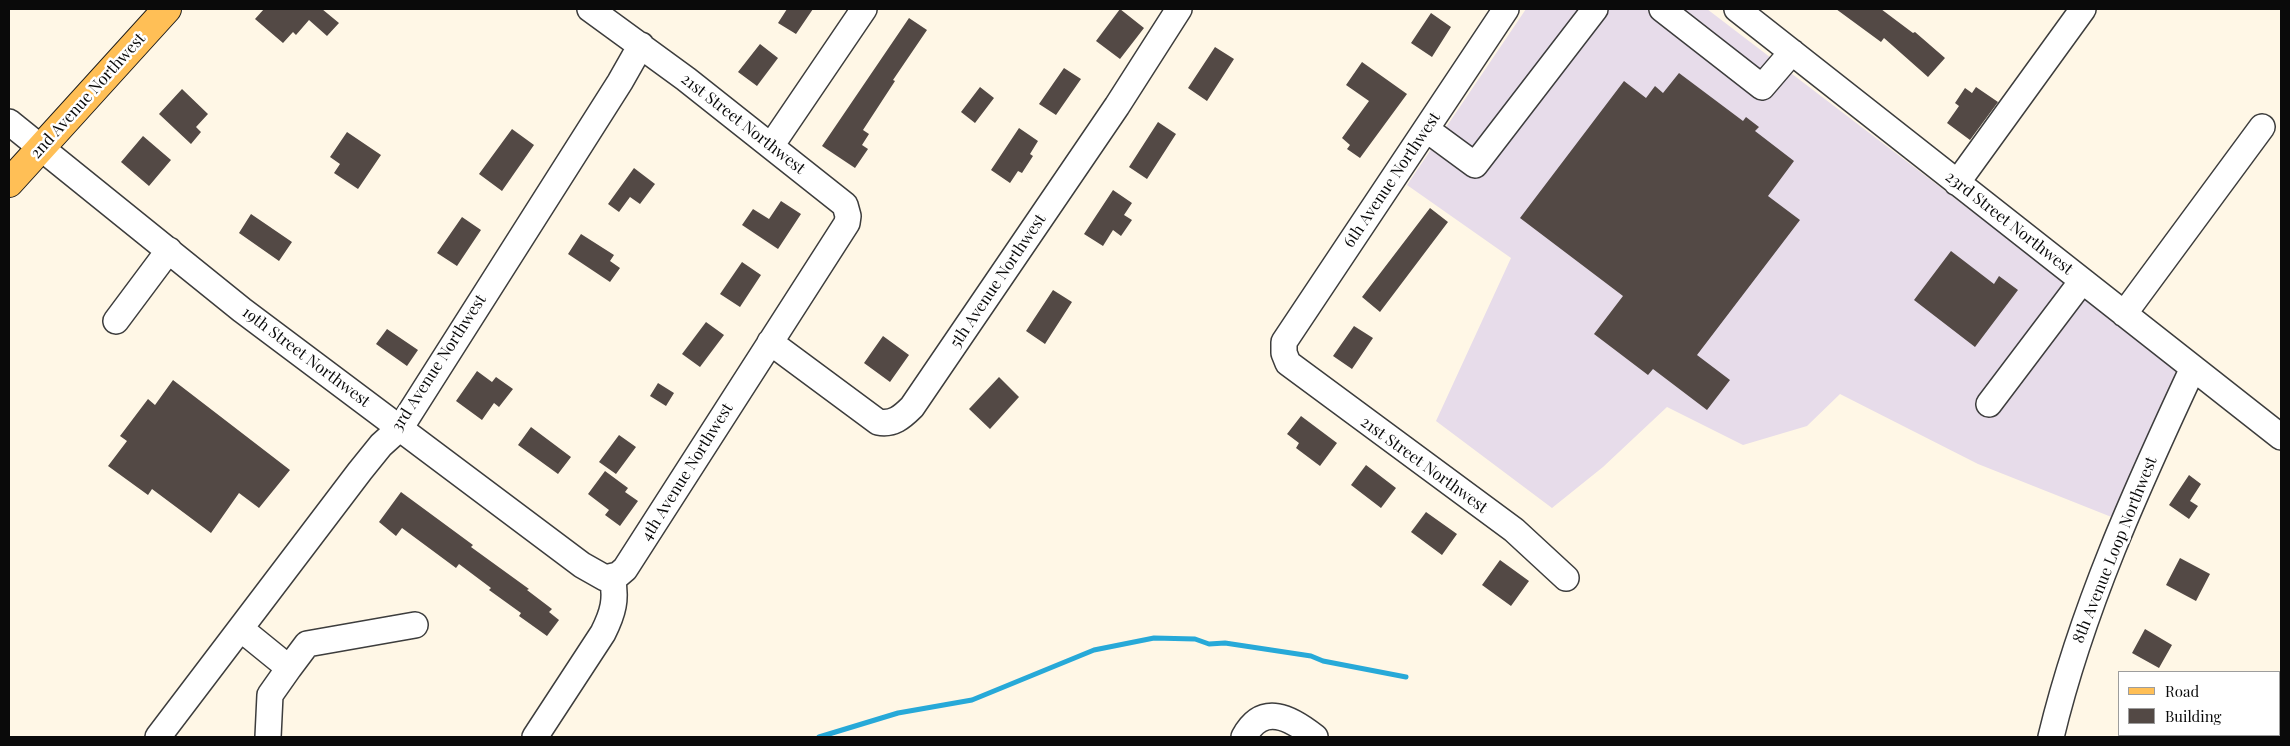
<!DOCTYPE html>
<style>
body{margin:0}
#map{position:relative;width:2290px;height:746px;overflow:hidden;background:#fff7e6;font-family:"Playfair Display",serif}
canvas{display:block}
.frame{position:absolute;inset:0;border:10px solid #0a0a0a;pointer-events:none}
.legend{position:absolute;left:2118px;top:671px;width:162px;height:65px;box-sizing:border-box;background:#fff;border:1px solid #9d9d9d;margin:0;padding:6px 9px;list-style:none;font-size:15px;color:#0a0a0a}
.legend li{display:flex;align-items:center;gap:10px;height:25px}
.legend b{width:25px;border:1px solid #9d9d9d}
</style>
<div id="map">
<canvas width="2290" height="746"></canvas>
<div class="frame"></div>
<ul class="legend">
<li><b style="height:6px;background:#ffbf56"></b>Road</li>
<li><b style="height:14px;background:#534945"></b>Building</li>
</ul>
</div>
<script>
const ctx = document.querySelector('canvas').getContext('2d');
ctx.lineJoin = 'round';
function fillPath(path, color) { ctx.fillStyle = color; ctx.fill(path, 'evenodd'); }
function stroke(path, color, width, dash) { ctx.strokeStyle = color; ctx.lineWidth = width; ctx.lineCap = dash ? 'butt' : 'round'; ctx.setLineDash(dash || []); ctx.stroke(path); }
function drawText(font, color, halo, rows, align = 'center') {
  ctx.font = font + ' "Playfair Display",serif'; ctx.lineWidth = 5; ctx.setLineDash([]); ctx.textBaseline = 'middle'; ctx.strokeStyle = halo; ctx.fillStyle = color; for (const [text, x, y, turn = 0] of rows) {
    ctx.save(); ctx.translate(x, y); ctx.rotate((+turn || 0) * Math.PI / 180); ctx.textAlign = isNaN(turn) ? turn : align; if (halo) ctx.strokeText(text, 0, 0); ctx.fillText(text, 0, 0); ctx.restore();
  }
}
fillPath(new Path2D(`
 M 1526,9 L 1707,9 L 2181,371 L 2114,518 L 1978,464 L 1840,394 L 1807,426 L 1743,445 L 1667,407 L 1603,467 L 1552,508 L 1436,421 L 1511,258 L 1407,185 Z`), '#e7dcea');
stroke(new Path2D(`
 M 819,737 L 898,713 L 972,700 L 1094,650 L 1154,638 L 1195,639 L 1209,644 L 1225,643 L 1311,656 L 1323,661 L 1406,677`), '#27a9d8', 5);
fillPath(new Path2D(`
 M 264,9 L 322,9 L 339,23 L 327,36 L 309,20 L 296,35 L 293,32 L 283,43 L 255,19 Z
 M 787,9 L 813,9 L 796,34 L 778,23 Z
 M 1120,9 L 1144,28 L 1120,59 L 1096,41 Z
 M 1836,9 L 1881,9 L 1913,33 L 1915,32 L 1945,58 L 1928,77 L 1884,38 L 1881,42 Z
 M 1431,13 L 1451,27 L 1432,57 L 1411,43 Z
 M 909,18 L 927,30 L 893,80 L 895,81 L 863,130 L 869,134 L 862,145 L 868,149 L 855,168 L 822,146 Z
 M 760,44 L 778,58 L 757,86 L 738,72 Z
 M 1215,47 L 1234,59 L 1207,101 L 1188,88 Z
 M 1362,62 L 1407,94 L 1360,158 L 1347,149 L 1350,145 L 1342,138 L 1369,101 L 1346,85 Z
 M 1064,68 L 1081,79 L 1056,115 L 1039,104 Z
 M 1679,73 L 1743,121 L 1746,117 L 1759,127 L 1755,131 L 1794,161 L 1768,196 L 1800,220 L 1697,355 L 1730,380 L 1707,410 L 1653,369 L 1648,375 L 1594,334 L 1623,296 L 1520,218 L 1624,81 L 1646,98 L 1655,86 L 1663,93 Z
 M 980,87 L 994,98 L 975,123 L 961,112 Z
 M 1976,87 L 1998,102 L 1970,140 L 1947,123 L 1959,106 L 1955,103 L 1965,88 L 1972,93 Z
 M 182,89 L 208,114 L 196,127 L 201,132 L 191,144 L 159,114 Z
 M 1158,122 L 1176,134 L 1147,179 L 1129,167 Z
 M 1019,128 L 1038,141 L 1030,154 L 1033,156 L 1022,173 L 1018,171 L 1010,183 L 991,170 Z
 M 512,129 L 534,145 L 502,191 L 479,174 Z
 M 347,132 L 381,155 L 358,189 L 334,173 L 340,164 L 330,157 Z
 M 143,136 L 171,160 L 149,186 L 121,162 Z
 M 634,168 L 655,184 L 640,204 L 630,197 L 619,212 L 608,204 Z
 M 1113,190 L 1132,203 L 1124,215 L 1132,220 L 1121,236 L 1113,230 L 1103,246 L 1084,234 Z
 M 781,201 L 801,214 L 778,249 L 742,225 L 753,209 L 769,219 Z
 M 1430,208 L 1448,222 L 1380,312 L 1362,297 Z
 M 251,214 L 292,242 L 279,261 L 239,233 Z
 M 462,217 L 481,230 L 457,266 L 437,253 Z
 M 581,234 L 614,255 L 610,261 L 620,268 L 610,282 L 568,254 Z
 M 1951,251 L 1994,284 L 1999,276 L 2018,290 L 1975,347 L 1914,300 Z
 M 742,262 L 761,275 L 740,307 L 720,294 Z
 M 1053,290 L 1072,302 L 1045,344 L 1026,331 Z
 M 706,322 L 724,335 L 700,367 L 682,354 Z
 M 1354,326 L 1373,338 L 1352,369 L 1333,356 Z
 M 387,329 L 418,350 L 407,366 L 376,344 Z
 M 883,336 L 909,355 L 890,382 L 864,363 Z
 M 477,371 L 492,382 L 496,377 L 513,389 L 499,407 L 494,403 L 482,420 L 456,401 Z
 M 999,377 L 1019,397 L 990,429 L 969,409 Z
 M 173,380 L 290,470 L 259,508 L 239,493 L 211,533 L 152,489 L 148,495 L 108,466 L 127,441 L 120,436 L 148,399 L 155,405 Z
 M 658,383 L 674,393 L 666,406 L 650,396 Z
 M 1301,416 L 1337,443 L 1320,466 L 1296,448 L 1299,443 L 1287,434 Z
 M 531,427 L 571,457 L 558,474 L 518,445 Z
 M 619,435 L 636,447 L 616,474 L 599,462 Z
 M 1366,465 L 1396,488 L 1381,508 L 1351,485 Z
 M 605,471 L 628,488 L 625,492 L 638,501 L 620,526 L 605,515 L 609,510 L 588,494 Z
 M 2189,475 L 2201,484 L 2190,501 L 2198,506 L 2189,519 L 2169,505 Z
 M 401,492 L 473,545 L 471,547 L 529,589 L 527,590 L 552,609 L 549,612 L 559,620 L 547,636 L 519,616 L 521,613 L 489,590 L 491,588 L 459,564 L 456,568 L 402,528 L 396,536 L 379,522 Z
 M 1426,512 L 1457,534 L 1442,555 L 1411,532 Z
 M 2180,558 L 2210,574 L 2196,601 L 2166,585 Z
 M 1500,560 L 1529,581 L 1511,606 L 1482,585 Z
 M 2145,629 L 2172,645 L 2159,668 L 2132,653 Z`), '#534945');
const minor = new Path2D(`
 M 1506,9 L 1284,342 L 1284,353 L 1288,363 L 1514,530 L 1566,578
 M 1662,9 L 1762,87 L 1792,52
 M 1737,9 L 2281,437
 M 9,122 L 242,310 L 582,565 L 605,578 L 618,575 L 625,569 L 847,223 L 848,216 L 845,205 L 686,79 L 590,9
 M 1426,129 L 1475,165 L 1595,9
 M 771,146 L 864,9
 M 1957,183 L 2083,9
 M 2124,314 L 2262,127
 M 116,321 L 169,250
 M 770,342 L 878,422 C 893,425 902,417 912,407 L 1117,106 L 1179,9
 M 1989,404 L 2082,281
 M 241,629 L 289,668 L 270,695 L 268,737
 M 289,668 L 307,644 L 415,625
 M 158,737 L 360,471 L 381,445 L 401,427 L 620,82 L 641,45
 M 535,737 L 603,633 C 613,613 617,599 612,577
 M 1244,737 C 1263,702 1291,718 1315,737
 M 2051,737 C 2082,608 2137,488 2193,368`);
const major = new Path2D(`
 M 9,183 L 167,9`);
stroke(minor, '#3d3d3d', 28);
stroke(major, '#1b1b1b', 30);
stroke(minor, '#fff', 25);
stroke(major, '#ffbf56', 28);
drawText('16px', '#0a0a0a', '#fff', [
 ["2nd Avenue Northwest",88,96,-48],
 ["21st Street Northwest",743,124,38],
 ["6th Avenue Northwest",1392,180,-56],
 ["23rd Street Northwest",2009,223,38],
 ["5th Avenue Northwest",998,281,-56],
 ["19th Street Northwest",306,357,37],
 ["3rd Avenue Northwest",439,363,-57],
 ["21st Street Northwest",1424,465,36],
 ["4th Avenue Northwest",687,472,-58],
 ["8th Avenue Loop Northwest",2115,550,-68]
]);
</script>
